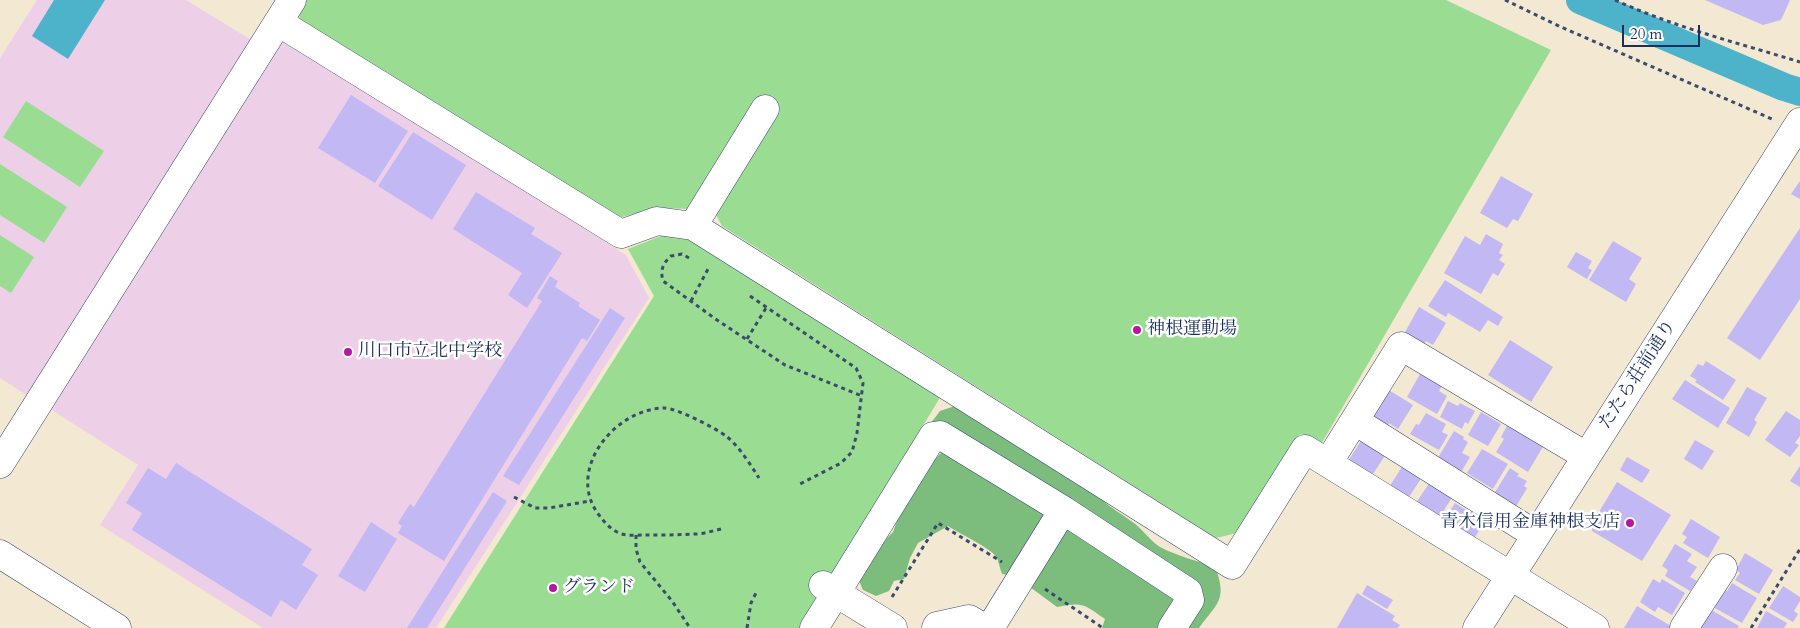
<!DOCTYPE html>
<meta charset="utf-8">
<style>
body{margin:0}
#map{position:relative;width:1800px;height:628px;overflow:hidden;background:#f3e8d1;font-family:Cardo,serif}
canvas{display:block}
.scale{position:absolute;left:1622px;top:25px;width:78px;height:22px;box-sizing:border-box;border:2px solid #1b2f5e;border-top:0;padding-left:6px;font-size:15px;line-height:18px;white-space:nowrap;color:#1b2f5e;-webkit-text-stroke:4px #fff;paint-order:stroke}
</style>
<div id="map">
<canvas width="1800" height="628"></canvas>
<div class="scale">20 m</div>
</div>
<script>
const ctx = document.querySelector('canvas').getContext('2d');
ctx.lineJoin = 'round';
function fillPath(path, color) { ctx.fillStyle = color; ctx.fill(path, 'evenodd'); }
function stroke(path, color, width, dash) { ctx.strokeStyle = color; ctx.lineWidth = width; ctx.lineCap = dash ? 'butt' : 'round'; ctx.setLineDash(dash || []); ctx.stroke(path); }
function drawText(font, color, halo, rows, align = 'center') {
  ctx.font = font + ' Cardo,"Noto Serif JP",serif'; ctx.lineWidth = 5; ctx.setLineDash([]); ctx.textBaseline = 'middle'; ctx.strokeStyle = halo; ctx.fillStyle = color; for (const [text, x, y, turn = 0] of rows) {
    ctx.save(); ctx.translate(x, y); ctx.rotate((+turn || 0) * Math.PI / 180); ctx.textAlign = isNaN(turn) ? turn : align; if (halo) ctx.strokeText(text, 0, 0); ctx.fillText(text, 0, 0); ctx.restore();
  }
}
fillPath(new Path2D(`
 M 37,0 L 186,0 L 253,41 L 28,396 L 0,378 L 0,58 Z
 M 281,36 L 626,255 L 649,298 L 436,628 L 263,628 L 100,525 L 138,465 L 47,407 Z`), '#edd0e8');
fillPath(new Path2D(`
 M 303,0 L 1446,0 L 1551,50 L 1320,446 L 1300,434 L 1237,533 L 1216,538 L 722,226 L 714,211 L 778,105 L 763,95 L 692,209 L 656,208 L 611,220 L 300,32 L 299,6 Z
 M 26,101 L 104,151 L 80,187 L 3,137 Z
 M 0,164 L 67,207 L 44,243 L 0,215 Z
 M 676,230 L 941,396 L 800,628 L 444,628 L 654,296 L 628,249 Z
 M 0,235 L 34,257 L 11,293 L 0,286 Z`), '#9bdc93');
fillPath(new Path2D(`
 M 958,405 L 1091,485 C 1102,504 1115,509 1131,521 C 1142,528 1149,540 1160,547 C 1177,556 1198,561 1215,567 C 1228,600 1217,603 1199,628 L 1102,628 L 1105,619 C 1083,604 1083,602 1057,607 L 1015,576 L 1002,574 C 1000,569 999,563 997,558 C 993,549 958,533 948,526 L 918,543 L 910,558 L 904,579 L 894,581 L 889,591 L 876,596 L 863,590 L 858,578 L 884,541 L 893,532 L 904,502 L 916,490 L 917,477 L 941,453 L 931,423 L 940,411 Z`), '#7cbc7d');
fillPath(new Path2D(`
 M 54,0 L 105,0 L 68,59 L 32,36 Z`), '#4db3cb');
stroke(new Path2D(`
 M 1580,0 L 1784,87 L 1800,92`), '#4db3cb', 28);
fillPath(new Path2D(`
 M 1705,0 L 1790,0 L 1781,20 L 1763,25 Z
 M 351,95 L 408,131 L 375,183 L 318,148 Z
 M 413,132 L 466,165 L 432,220 L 378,186 Z
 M 1501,176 L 1533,194 L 1518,221 L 1513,219 L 1507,228 L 1480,213 Z
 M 1800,181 L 1800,199 L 1791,194 Z
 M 476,192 L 535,228 L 531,234 L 562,253 L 527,308 L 508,295 L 522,273 L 453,229 Z
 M 1800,228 L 1800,299 L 1760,360 L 1727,338 Z
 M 1486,234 L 1503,244 L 1499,253 L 1503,255 L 1499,260 L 1505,264 L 1498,276 L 1493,273 L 1481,294 L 1444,273 L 1465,236 L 1480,245 Z
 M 1613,241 L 1642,258 L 1629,279 L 1636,284 L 1626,302 L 1589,280 Z
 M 1576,252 L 1592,261 L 1588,268 L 1592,270 L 1587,279 L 1567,267 Z
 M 550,276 L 558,281 L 555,287 L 580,303 L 578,306 L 600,320 L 587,341 L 582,338 L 444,561 L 398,533 L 402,526 L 398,523 L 410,504 L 414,507 L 542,301 L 537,298 Z
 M 1445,280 L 1503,317 L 1498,326 L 1488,320 L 1480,332 L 1448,313 L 1446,317 L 1428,306 Z
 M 1419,307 L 1446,323 L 1433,345 L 1426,341 L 1424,345 L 1404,334 Z
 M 610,308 L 625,318 L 519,485 L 503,476 Z
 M 1510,340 L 1553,367 L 1531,402 L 1488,375 Z
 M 1706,361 L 1736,380 L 1723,400 L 1695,382 L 1697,380 L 1690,376 L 1698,364 L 1703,366 Z
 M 1420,374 L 1433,381 L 1436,377 L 1444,382 L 1439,391 L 1447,396 L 1437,414 L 1407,397 Z
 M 1685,380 L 1730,408 L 1718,428 L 1672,399 Z
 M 1747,387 L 1767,398 L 1754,420 L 1757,422 L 1749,437 L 1726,423 Z
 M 1387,389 L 1413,405 L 1398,429 L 1389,423 L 1388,425 L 1371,415 Z
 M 1448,401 L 1458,406 L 1460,403 L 1475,411 L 1468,424 L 1465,422 L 1462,429 L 1440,417 Z
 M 1786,411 L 1800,420 L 1800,436 L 1795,443 L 1799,445 L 1790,457 L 1765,440 Z
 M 1481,412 L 1501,424 L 1488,446 L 1468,435 Z
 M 1426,413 L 1446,424 L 1442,432 L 1448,435 L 1439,450 L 1410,434 L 1416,424 L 1419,425 Z
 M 1508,424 L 1544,445 L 1528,472 L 1496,452 L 1504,439 L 1501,437 Z
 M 1454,431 L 1464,437 L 1463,439 L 1468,442 L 1462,453 L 1470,457 L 1460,474 L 1436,461 Z
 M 1364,436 L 1388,451 L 1371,477 L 1347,463 Z
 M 1695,440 L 1714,451 L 1702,470 L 1684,459 Z
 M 1482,449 L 1508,464 L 1493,489 L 1467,473 Z
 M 1627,457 L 1650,470 L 1642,483 L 1620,470 Z
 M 1405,462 L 1424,474 L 1407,500 L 1388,489 Z
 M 176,463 L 312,549 L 302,565 L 318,575 L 296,610 L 281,600 L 271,617 L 132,530 L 142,513 L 126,503 L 148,468 L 166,479 Z
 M 1800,466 L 1800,487 L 1790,481 Z
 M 1510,468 L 1519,474 L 1517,476 L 1527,481 L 1524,486 L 1527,488 L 1514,510 L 1492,497 Z
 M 1430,482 L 1453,496 L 1437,521 L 1414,506 Z
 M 1617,482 L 1671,515 L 1642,561 L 1592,531 L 1593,522 Z
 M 493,492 L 507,501 L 427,628 L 407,628 Z
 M 1455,503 L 1469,512 L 1472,509 L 1487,519 L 1471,543 L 1442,523 Z
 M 1691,519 L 1720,537 L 1708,558 L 1683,543 L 1687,537 L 1682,534 Z
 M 371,522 L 397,539 L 365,592 L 338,576 Z
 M 1675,544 L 1692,554 L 1687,561 L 1697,567 L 1690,577 L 1697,581 L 1690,591 L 1665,576 L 1668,570 L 1662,566 Z
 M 1745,553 L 1773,570 L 1759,594 L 1735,580 L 1740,573 L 1736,570 Z
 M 1653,579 L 1660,583 L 1662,579 L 1685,593 L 1672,615 L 1658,607 L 1655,612 L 1640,602 Z
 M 1732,583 L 1757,598 L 1742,623 L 1711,606 L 1721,588 L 1727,591 Z
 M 1367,585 L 1393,600 L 1387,609 L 1362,594 Z
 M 1783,586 L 1800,597 L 1800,601 L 1794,611 L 1798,614 L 1793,622 L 1769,608 Z
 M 1357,593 L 1395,616 L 1392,620 L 1400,625 L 1398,628 L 1337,628 Z
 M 1637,606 L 1671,626 L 1670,628 L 1624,628 Z
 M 1708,608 L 1739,626 L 1738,628 L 1700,628 Z
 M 1766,611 L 1787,623 L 1784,628 L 1757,628 Z`), '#c2b8f4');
const minor = new Path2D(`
 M 278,22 L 621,234 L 657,221 L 693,226 L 1232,565 L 1305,449 L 1595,628
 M 693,226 L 765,109
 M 1355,421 L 1536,535
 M 1328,463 L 1401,346 L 1586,456
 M 0,464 L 292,0
 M 1063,510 L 1188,592 L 1190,600 L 1172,628
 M 0,554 L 117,628
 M 823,585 L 836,593 L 933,436 L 940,435 L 1063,510 L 990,628
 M 814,628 L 836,593 L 893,628
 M 936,628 L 937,626 L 969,619 L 984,628
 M 1477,628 L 1800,122
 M 1684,628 L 1723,568`);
stroke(minor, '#3b4b6f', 29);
stroke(new Path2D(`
 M 1505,0 L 1561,27 L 1772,119
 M 1615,0 C 1674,27 1738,43 1800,62
 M 689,258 L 682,254 L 671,256 C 663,263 660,270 663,281 L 717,320 L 785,365 L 862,396
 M 750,296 L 856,368 L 863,383 L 857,433 L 852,452 L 841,463 L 800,484
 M 691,301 L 708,269
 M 747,339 L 766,308
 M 514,497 L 535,508 L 549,508 L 590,501
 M 721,529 C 712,531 703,534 695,534 C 678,535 661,535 645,535 C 638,535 629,536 622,534 C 612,531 605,523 599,515 C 565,471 614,409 664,408 C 677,408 715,428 726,436 C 739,446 750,464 759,478
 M 636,535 L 636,549 L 640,562 L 672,601 L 690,628
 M 1045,589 L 1103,628
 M 892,597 L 938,523 L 1002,562
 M 747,628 L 751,603 L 756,593
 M 1751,628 L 1800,549`), '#3b4b6f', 3, [4, 4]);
stroke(minor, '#fff', 28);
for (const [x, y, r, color] of [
 [1137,330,5,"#b5179e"],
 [348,352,5,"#b5179e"],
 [1630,523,5,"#b5179e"],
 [553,588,5,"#b5179e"]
]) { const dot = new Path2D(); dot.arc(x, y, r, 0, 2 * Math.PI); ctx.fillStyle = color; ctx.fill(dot); stroke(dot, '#fff', 2); }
drawText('18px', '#1b2f5e', '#fff', [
 ["神根運動場",1147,330],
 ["川口市立北中学校",358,352],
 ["青木信用金庫神根支店",1620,523,"right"],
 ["グランド",563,588]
], 'left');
drawText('18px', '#1b2f5e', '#fff', [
 ["たたら荘前通り",1638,375,-57]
]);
</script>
